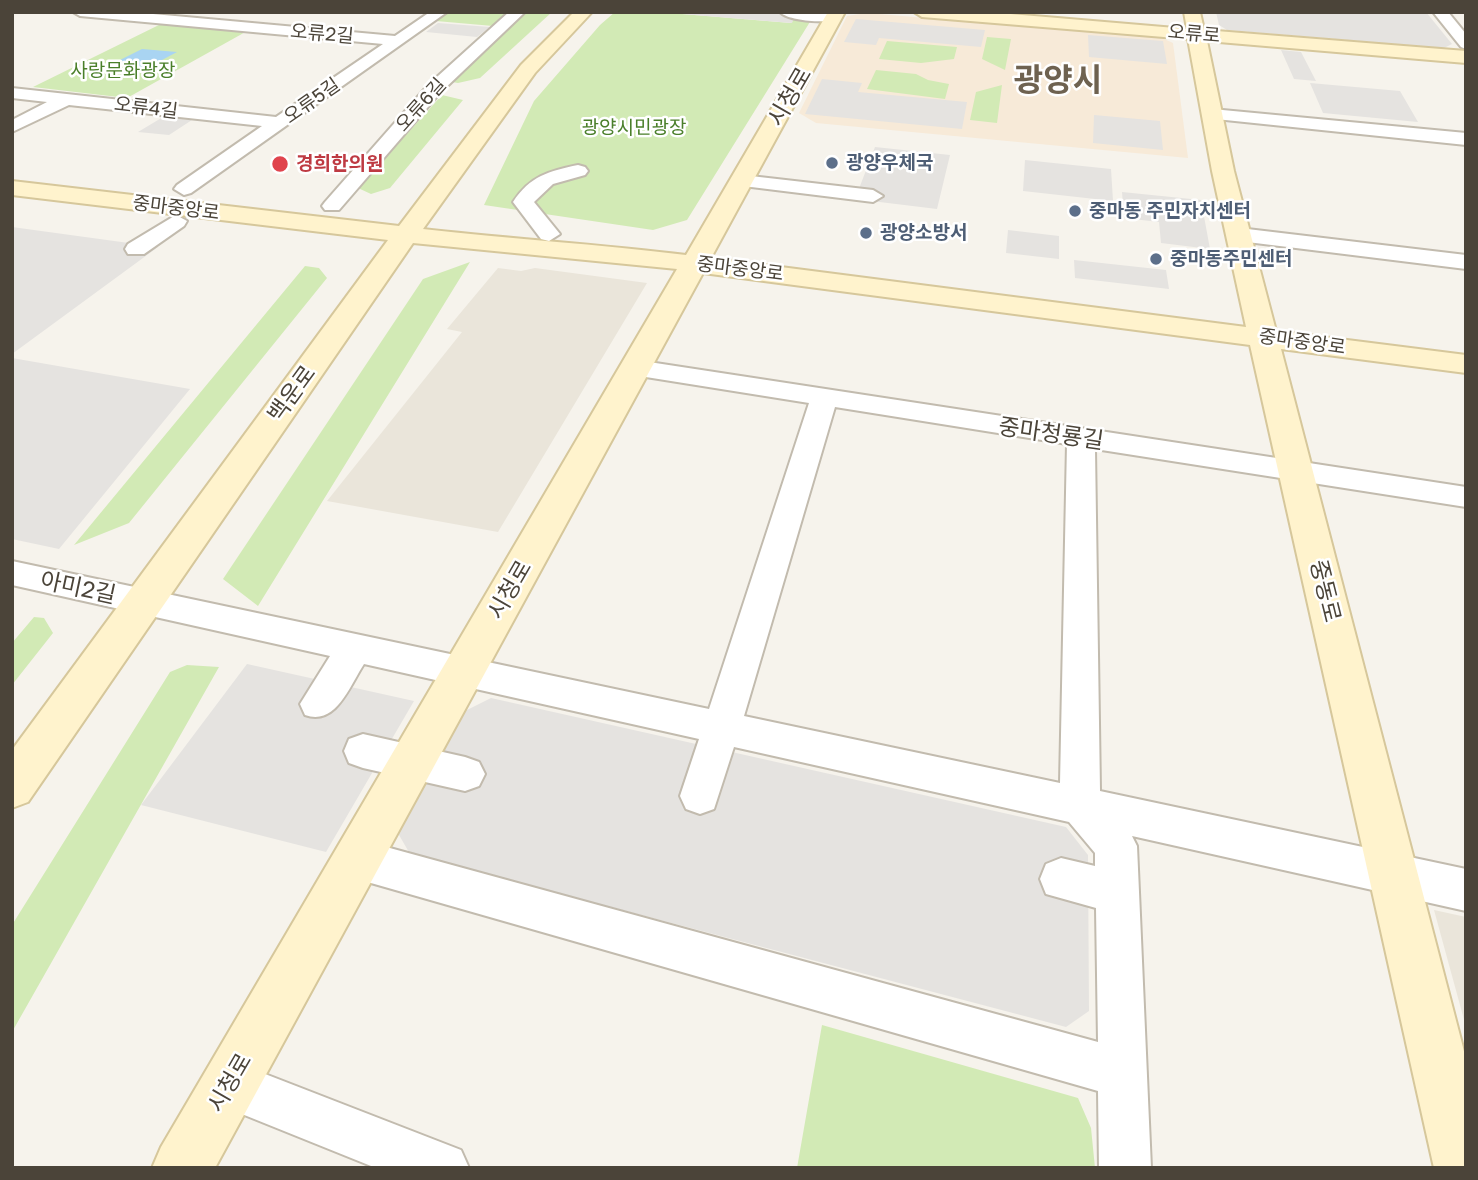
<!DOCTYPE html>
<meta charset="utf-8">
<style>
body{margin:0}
#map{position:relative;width:1478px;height:1180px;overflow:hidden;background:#f6f3ec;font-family:"Golos Text",sans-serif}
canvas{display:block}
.frame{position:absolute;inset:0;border:14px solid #4b4439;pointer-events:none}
</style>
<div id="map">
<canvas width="1478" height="1180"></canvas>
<div class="frame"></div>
</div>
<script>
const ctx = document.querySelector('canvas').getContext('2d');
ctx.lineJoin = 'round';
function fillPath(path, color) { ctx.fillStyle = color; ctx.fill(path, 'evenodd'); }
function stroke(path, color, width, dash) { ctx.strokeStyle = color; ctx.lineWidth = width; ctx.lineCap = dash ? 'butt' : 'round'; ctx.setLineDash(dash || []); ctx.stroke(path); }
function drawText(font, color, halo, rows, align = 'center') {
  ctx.font = font + ' "Golos Text","Noto Sans KR",sans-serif'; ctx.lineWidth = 5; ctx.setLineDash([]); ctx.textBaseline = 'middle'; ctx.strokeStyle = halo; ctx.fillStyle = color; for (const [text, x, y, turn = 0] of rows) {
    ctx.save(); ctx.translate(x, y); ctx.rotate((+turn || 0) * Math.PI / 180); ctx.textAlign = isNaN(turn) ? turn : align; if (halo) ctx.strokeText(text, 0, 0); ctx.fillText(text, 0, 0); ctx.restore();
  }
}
fillPath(new Path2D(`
 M 498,268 L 521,271 L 535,268 L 647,283 L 498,532 L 327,501 L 462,332 L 447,329 Z
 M 1434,910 L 1466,917 L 1466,1027 Z`), '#eae5da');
fillPath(new Path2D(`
 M 867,13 L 1162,38 L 1173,43 L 1188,158 L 816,123 L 799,113 L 847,16 Z`), '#f7ead8');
fillPath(new Path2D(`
 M 449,12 L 512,12 L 493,26 L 436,21 Z
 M 528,12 L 552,12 L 480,78 L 458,83 L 446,81 Z
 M 615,12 L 658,12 L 791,23 L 796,15 L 813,17 L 687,220 L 653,230 L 484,205 L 534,101 L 600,25 Z
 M 165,22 L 249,30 L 127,98 L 33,87 Z
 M 987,37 L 1011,39 L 1005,70 L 982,59 Z
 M 887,41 L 957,47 L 954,59 L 921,63 L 879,59 Z
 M 876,70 L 916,74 L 928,80 L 949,84 L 945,99 L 867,89 Z
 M 1002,85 L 997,123 L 970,120 L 976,92 Z
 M 442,95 L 463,100 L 390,188 L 371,194 L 358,188 Z
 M 470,262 L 258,606 L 223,579 L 423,279 Z
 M 305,266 L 319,268 L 327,278 L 129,523 L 74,545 Z
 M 34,617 L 44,618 L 53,633 L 12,685 L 12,643 Z
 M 187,665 L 219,667 L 12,1032 L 12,925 L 170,672 Z
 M 822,1025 L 1078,1098 L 1091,1128 L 1095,1168 L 797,1168 Z`), '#d2eab5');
fillPath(new Path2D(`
 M 658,12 L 797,12 L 792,23 Z
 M 1216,12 L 1426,12 L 1452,44 L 1444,48 L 1227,30 L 1219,25 Z
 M 856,19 L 985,30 L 981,47 L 879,38 L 876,45 L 844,42 Z
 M 438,23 L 490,27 L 477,37 L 426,32 Z
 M 1088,35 L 1163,41 L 1167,64 L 1089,57 Z
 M 1281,50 L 1301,52 L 1316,81 L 1294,79 Z
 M 822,79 L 862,83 L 858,92 L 967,102 L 962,129 L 805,114 Z
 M 1310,83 L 1400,91 L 1418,122 L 1323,113 Z
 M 1094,115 L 1160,121 L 1163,150 L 1093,143 Z
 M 163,117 L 192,120 L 169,135 L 138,132 Z
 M 875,147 L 950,155 L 937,209 L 855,199 Z
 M 1025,160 L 1111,169 L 1113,201 L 1023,191 Z
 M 1122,192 L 1201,200 L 1210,249 L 1161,243 L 1159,222 L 1124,218 Z
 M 12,227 L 158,247 L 12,354 Z
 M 1008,230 L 1059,236 L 1059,259 L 1006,253 Z
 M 1074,260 L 1166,270 L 1169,289 L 1075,278 Z
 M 12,358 L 190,389 L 59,549 L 12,539 Z
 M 247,664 L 414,701 L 326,852 L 141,805 Z
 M 491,698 L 1066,827 L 1088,855 L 1089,1011 L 1066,1027 L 410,854 L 395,828 L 459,714 Z`), '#e5e3e0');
fillPath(new Path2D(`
 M 142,49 L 177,52 L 147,68 L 112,64 Z`), '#a9d4f2');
const street = new Path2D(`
 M 73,12 L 131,12 L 395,36 L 430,12 L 447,12 L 191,193 L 184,195 L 174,189 L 177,185 L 262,126 L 69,105 L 12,132 L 12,120 L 47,102 L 12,98 L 12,88 L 276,117 L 383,44 L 80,16 Z
 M 509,12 L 525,12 L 440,93 L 339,210 L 325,210 L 322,206 L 325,202 L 428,85 Z
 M 831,12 L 842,17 C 833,25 790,21 781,13 Z
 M 1433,12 L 1448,12 L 1466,34 L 1466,49 L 1461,47 Z
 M 1212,109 L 1466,133 L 1466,145 L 1206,118 L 1203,114 Z
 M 578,165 L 585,167 L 588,171 L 585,175 L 553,184 L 534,202 L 560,234 L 549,241 L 541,239 L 513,202 C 530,176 549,171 578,165 Z
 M 742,175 L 873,190 L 883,196 L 873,202 L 735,185 L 732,181 L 735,177 Z
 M 176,215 L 187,221 L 184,226 L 144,254 L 128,254 L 125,249 L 128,244 Z
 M 1239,228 L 1466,255 L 1466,269 L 1231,240 L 1228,235 Z
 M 636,360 L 1466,487 L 1466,507 L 1095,449 L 1100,791 L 1466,869 L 1466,911 L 1132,836 L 1137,846 L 1151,1168 L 1099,1168 L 1098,1091 L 357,879 L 342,873 L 336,859 L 342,845 L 357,839 L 1098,1042 L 1096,908 L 1046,894 L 1040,879 L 1046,864 L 1061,858 L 1095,866 L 1095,853 L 1069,822 L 734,747 L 714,809 L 700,814 L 686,809 L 680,796 L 699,739 L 364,664 C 349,687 336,726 305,715 L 300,704 L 330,656 L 12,585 L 12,561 L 709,709 L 809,403 L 627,374 L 623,368 L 627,362 ZM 835,407 L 1067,444 L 1060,783 L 744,716 Z
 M 363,734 L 465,757 L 479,762 L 485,774 L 479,786 L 465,791 L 363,768 L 349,763 L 344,751 L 349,739 Z
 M 229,1060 L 461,1150 L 469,1168 L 376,1168 L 212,1102 L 204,1085 L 212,1068 Z`);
const secondary = new Path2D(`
 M 574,12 L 592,12 L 535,73 L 423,229 C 510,239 598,244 686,255 L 828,12 L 845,12 L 711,258 L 1246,327 L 1212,171 L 1188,39 L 922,17 L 914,12 L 987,12 L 1187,29 L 1184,12 L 1200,12 L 1204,30 L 1466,51 L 1466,63 L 1207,41 L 1234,171 L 1276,331 L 1466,355 L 1466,373 L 1281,349 L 1466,1059 L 1466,1168 L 1434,1168 L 1250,345 L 703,273 L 215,1168 L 152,1168 L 161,1147 L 677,269 L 413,243 L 28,802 L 12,808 L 12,750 L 388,240 L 12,195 L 12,181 L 399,226 L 521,65 Z`);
stroke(street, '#c2bbae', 4);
stroke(secondary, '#d6c79b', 4);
fillPath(street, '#fff');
fillPath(secondary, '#fff3cd');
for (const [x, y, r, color] of [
 [832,163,7,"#5c6f8a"],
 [280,164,9,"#e0444e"],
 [1075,211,7,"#5c6f8a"],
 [866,233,7,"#5c6f8a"],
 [1156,259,7,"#5c6f8a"]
]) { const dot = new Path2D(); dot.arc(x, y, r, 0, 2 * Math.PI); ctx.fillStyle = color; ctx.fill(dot); stroke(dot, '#fff', 2.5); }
drawText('19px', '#4b4439', '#fff', [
 ["오류2길",322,34,5],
 ["오류로",1194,34,5],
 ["오류5길",312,101,-35],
 ["오류6길",421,105,-48],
 ["오류4길",146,108,7],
 ["중마중앙로",176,208,7],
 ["중마중앙로",740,269,7],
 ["중마중앙로",1302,342,8]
]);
drawText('19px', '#4a7f2a', '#fff', [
 ["사랑문화광장",123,71],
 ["광양시민광장",634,128]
]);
drawText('bold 19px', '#4e5e75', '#fff', [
 ["광양우체국",846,163],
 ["중마동 주민자치센터",1089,211],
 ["광양소방서",880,233],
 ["중마동주민센터",1170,259]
], 'left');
drawText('bold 19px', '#be3a42', '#fff', [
 ["경희한의원",296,164]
], 'left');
drawText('23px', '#4b4439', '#fff', [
 ["시청로",790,97,-60],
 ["백운로",292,394,-54],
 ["중마청룡길",1051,434,8],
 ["아미2길",78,588,12],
 ["시청로",510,590,-60],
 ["중동로",1325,591,76],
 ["시청로",230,1083,-60]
]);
drawText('bold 32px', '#6e6250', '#fff', [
 ["광양시",1058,81]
]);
</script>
